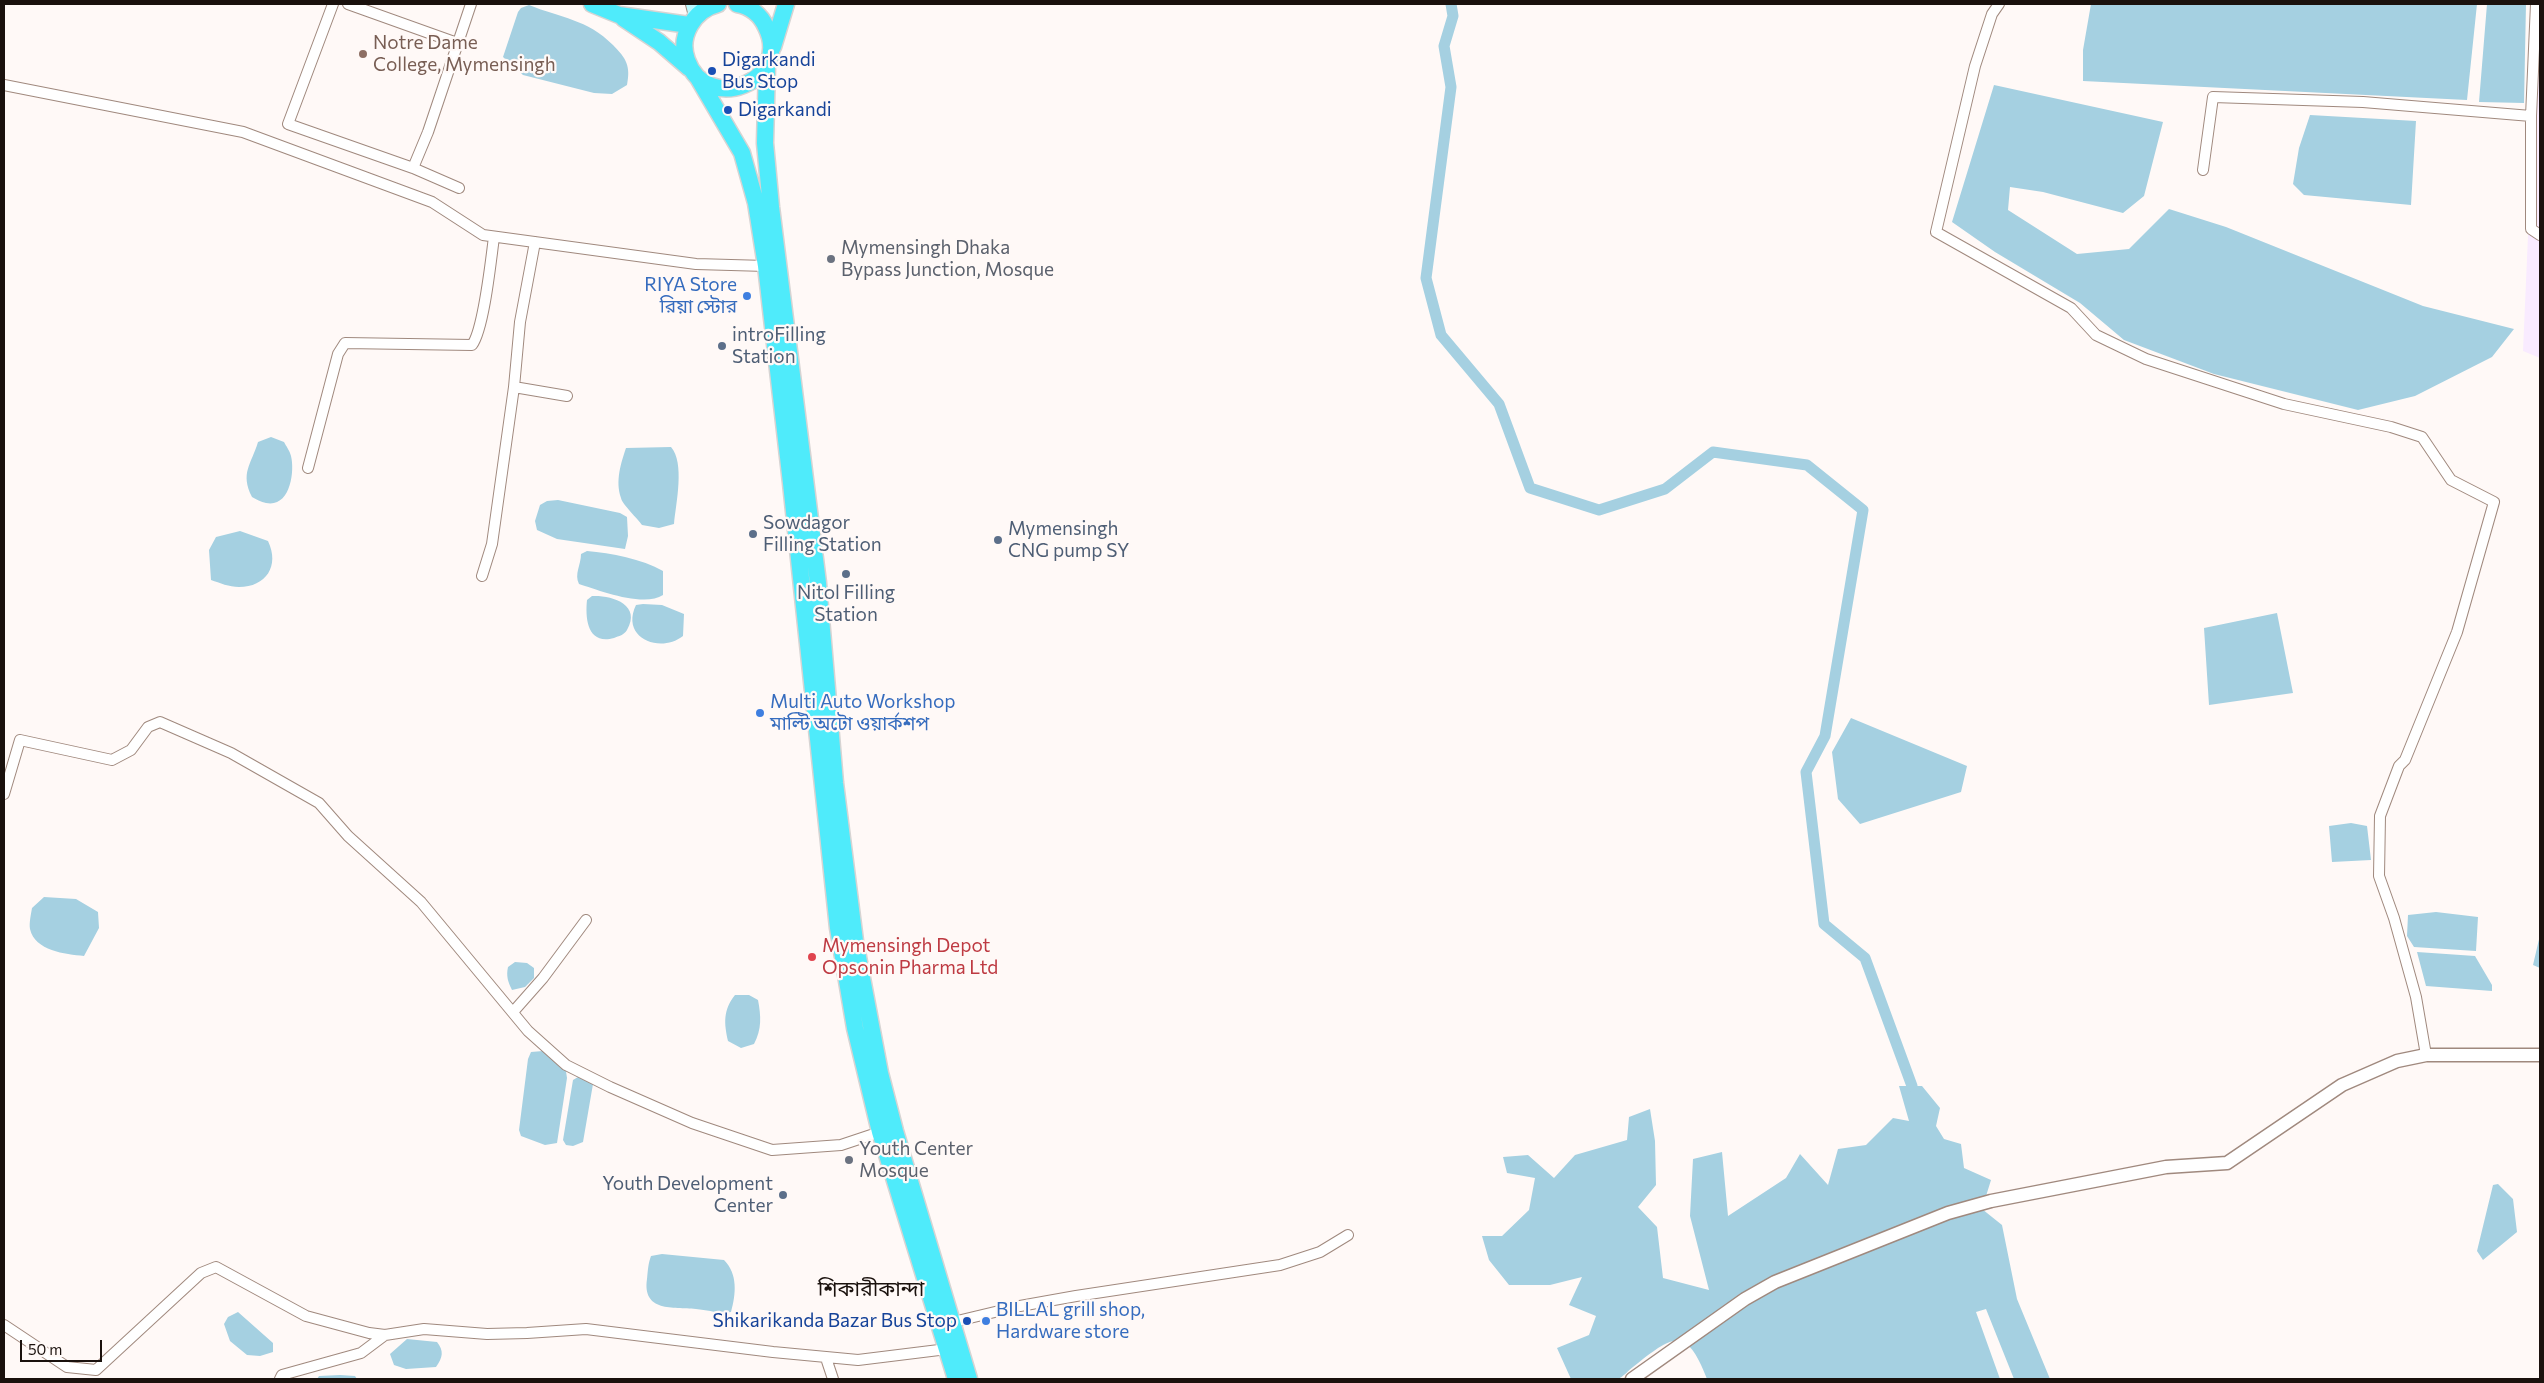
<!DOCTYPE html>
<meta charset="utf-8">
<style>
body{margin:0}
#map{position:relative;width:2544px;height:1383px;overflow:hidden;background:#fff9f7;font-family:Commissioner,sans-serif}
canvas{display:block}
.frame{position:absolute;inset:0;border:5px solid #1a110d;pointer-events:none}
.scale{position:absolute;left:20px;top:1340px;width:82px;height:22px;box-sizing:border-box;border:2px solid #1a110d;border-top:0;padding-left:6px;font-size:15px;line-height:18px;white-space:nowrap;color:#1a110d;-webkit-text-stroke:4px #fff9f7;paint-order:stroke}
</style>
<div id="map">
<canvas width="2544" height="1383"></canvas>
<div class="frame"></div>
<div class="scale">50 m</div>
</div>
<script>
const ctx = document.querySelector('canvas').getContext('2d');
ctx.lineJoin = 'round';
function fillPath(path, color) { ctx.fillStyle = color; ctx.fill(path, 'evenodd'); }
function stroke(path, color, width, dash) { ctx.strokeStyle = color; ctx.lineWidth = width; ctx.lineCap = dash ? 'butt' : 'round'; ctx.setLineDash(dash || []); ctx.stroke(path); }
function drawText(font, color, halo, rows, align = 'center') {
  ctx.font = font + ' Commissioner,"Noto Sans Bengali",sans-serif'; ctx.lineWidth = 4.5; ctx.setLineDash([]); ctx.textBaseline = 'middle'; ctx.strokeStyle = halo; ctx.fillStyle = color; for (const [text, x, y, turn = 0] of rows) {
    ctx.save(); ctx.translate(x, y); ctx.rotate((+turn || 0) * Math.PI / 180); ctx.textAlign = isNaN(turn) ? turn : align; if (halo) ctx.strokeText(text, 0, 0); ctx.fillText(text, 0, 0); ctx.restore();
  }
}
fillPath(new Path2D(`
 M 2538,4 L 2540,4 L 2540,358 L 2523,351 Z`), '#f9ebff');
fillPath(new Path2D(`
 M 2091,4 L 2477,4 L 2467,100 L 2083,81 L 2083,50 Z
 M 2487,4 L 2526,4 L 2524,103 L 2479,102 Z
 M 529,5 C 561,18 587,19 613,45 C 626,58 631,66 627,85 L 612,94 L 594,93 L 523,75 L 503,57 L 518,12 L 521,8 Z
 M 1994,85 L 2163,122 L 2144,196 L 2123,213 L 2043,192 L 2010,187 L 2008,210 L 2077,254 L 2129,249 L 2169,209 L 2226,227 L 2423,306 L 2514,329 L 2492,357 L 2415,396 L 2358,410 L 2214,374 L 2124,340 L 2080,303 L 1995,252 L 1952,222 Z
 M 2310,115 L 2416,121 L 2411,205 L 2304,195 L 2293,184 L 2299,148 Z
 M 271,437 L 284,442 C 286,446 290,451 291,456 C 295,472 290,508 266,503 C 261,502 256,499 252,497 C 240,473 251,465 258,442 Z
 M 671,447 C 685,463 676,503 674,524 L 659,528 L 642,525 C 638,519 622,504 621,498 C 615,481 621,463 626,448 Z
 M 558,500 L 620,513 L 627,517 L 628,536 L 625,549 L 557,539 L 537,530 L 535,521 L 540,505 L 547,501 Z
 M 240,531 L 268,541 C 280,566 266,587 239,587 C 229,587 220,583 211,580 L 209,550 L 216,537 Z
 M 587,551 C 611,553 642,559 663,571 L 663,595 C 644,608 598,590 579,584 C 574,574 581,565 581,554 Z
 M 592,596 C 611,595 642,604 627,630 C 624,635 619,636 614,638 C 588,645 585,620 587,600 Z
 M 643,604 L 662,605 L 684,614 L 683,636 C 660,654 620,638 636,605 Z
 M 2277,613 L 2293,693 L 2209,705 L 2204,628 Z
 M 1851,718 L 1967,766 L 1961,792 L 1860,824 L 1838,799 L 1832,752 Z
 M 2351,823 L 2367,826 L 2371,860 L 2332,862 L 2329,826 Z
 M 44,897 L 76,899 L 98,912 L 99,928 L 84,956 C 65,954 35,951 30,929 C 29,923 31,914 32,908 Z
 M 2436,912 L 2478,917 L 2476,951 L 2414,947 L 2407,936 L 2408,915 Z
 M 2540,935 L 2540,968 L 2533,965 Z
 M 2417,952 L 2475,956 L 2492,985 L 2492,991 L 2426,986 Z
 M 515,962 L 527,963 L 534,968 L 534,978 L 525,987 L 512,990 C 508,982 506,976 508,967 Z
 M 735,995 L 749,995 L 758,1000 C 761,1016 762,1029 754,1044 L 741,1048 L 728,1041 C 724,1023 723,1010 735,995 Z
 M 543,1051 L 565,1065 L 567,1078 L 557,1143 L 545,1145 L 521,1136 L 519,1130 L 528,1059 L 531,1052 Z
 M 578,1077 L 585,1078 L 593,1084 L 583,1142 L 573,1146 L 566,1145 L 563,1140 L 573,1080 Z
 M 1899,1086 L 1922,1086 L 1940,1108 L 1936,1126 L 1944,1139 L 1961,1144 L 1964,1168 L 1991,1180 L 1982,1209 L 2002,1225 L 2017,1299 L 2050,1379 L 2014,1379 L 1986,1309 L 1976,1312 L 2000,1379 L 1707,1379 C 1686,1324 1672,1336 1633,1367 C 1629,1370 1623,1377 1618,1379 C 1609,1383 1582,1379 1571,1379 L 1557,1348 L 1589,1335 L 1596,1316 L 1569,1305 L 1582,1277 L 1550,1285 L 1509,1285 L 1489,1260 L 1482,1236 L 1502,1236 L 1529,1210 L 1535,1178 L 1507,1173 L 1503,1157 L 1528,1155 L 1554,1178 L 1575,1155 L 1627,1140 L 1629,1117 L 1650,1109 L 1655,1141 L 1656,1185 L 1638,1207 L 1657,1227 L 1663,1278 L 1709,1290 L 1690,1216 L 1693,1159 L 1722,1152 L 1728,1216 L 1786,1178 L 1800,1154 L 1828,1185 L 1838,1149 L 1866,1145 L 1893,1118 L 1909,1121 Z
 M 2498,1184 L 2513,1199 L 2517,1232 L 2483,1260 L 2477,1251 L 2493,1185 Z
 M 662,1254 L 724,1260 C 738,1274 736,1294 731,1312 C 718,1314 709,1310 696,1309 C 673,1307 642,1312 647,1279 C 648,1270 648,1264 651,1256 Z
 M 238,1312 L 273,1343 L 273,1352 L 260,1356 L 247,1355 L 230,1341 L 224,1324 L 228,1317 Z
 M 407,1339 L 437,1342 C 444,1351 443,1357 436,1367 L 406,1369 L 394,1365 L 390,1354 Z
 M 340,1375 L 355,1376 L 357,1379 L 317,1379 L 319,1376 Z`), '#a5d0e1');
stroke(new Path2D(`
 M 1451,4 L 1453,16 L 1444,46 L 1451,87 L 1426,278 L 1441,335 L 1499,404 L 1530,488 L 1599,510 L 1665,489 L 1713,452 L 1807,465 L 1863,510 L 1825,736 L 1806,772 L 1824,924 L 1865,958 L 1912,1086`), '#a5d0e1', 11);
const minor = new Path2D(`
 M 333,4 L 288,124 L 413,168
 M 348,4 L 457,43
 M 1999,4 L 1992,14 L 1975,66 L 1936,232 L 2071,308 L 2096,335 L 2146,359 L 2284,404 L 2391,427 L 2422,437 L 2451,480 L 2494,502 L 2457,632 L 2405,760 L 2399,766 L 2380,816 L 2379,876 L 2394,918 L 2416,997 L 2426,1055
 M 2536,4 L 2531,116 L 2531,229 L 2540,235
 M 4,85 L 243,132 L 432,202 L 483,235 L 696,264 L 766,266
 M 2203,170 L 2213,97 L 2363,102 L 2531,116
 M 459,188 L 413,168 L 428,132 L 471,4
 M 535,242 L 520,322 L 514,387 L 567,396
 M 308,468 L 338,354 L 345,343 L 472,345 C 484,329 491,259 494,237
 M 482,576 L 492,544 L 514,387
 M 4,794 L 20,740 L 112,760 L 131,750 L 148,727 L 160,722 L 231,753 L 319,803 L 348,836 L 421,902 L 528,1031 L 566,1065 L 610,1087 L 692,1123 L 772,1150 L 841,1145 L 880,1132
 M 513,1012 L 543,978 L 586,920
 M 953,1322 L 1020,1306 L 1076,1296 L 1280,1265 L 1320,1252 L 1348,1235
 M 4,1325 L 67,1367 L 96,1370 L 201,1273 L 216,1267 L 306,1316 L 369,1333 L 385,1335 L 424,1329 L 487,1334 L 527,1333 L 586,1329 L 773,1352 L 858,1360 L 947,1349
 M 826,1358 L 833,1379
 M 280,1379 L 282,1375 L 361,1353 L 385,1335`);
const tertiary = new Path2D(`
 M 1632,1379 L 1745,1299 L 1775,1282 L 1948,1213 L 1991,1201 L 2166,1167 L 2227,1163 L 2342,1085 L 2397,1061 L 2426,1055 L 2540,1055`);
const secondary = new Path2D(`
 M 693,4 L 696,16`);
const trunk = new Path2D(`
 M 592,4 L 619,15 L 689,25
 M 718,4 C 694,10 678,36 687,60 C 707,116 793,81 766,27 C 761,15 750,6 737,4
 M 623,18 L 659,42 L 689,68
 M 773,47 L 786,4
 M 767,65 L 765,143 L 771,207 L 818,583 L 835,783 L 855,941 L 880,1073 L 895,1131 L 969,1379
 M 698,78 L 742,153 L 756,203 L 766,266 L 791,483 L 838,928 L 855,1028 L 880,1132 L 956,1379`);
stroke(minor, '#a0897e', 12);
stroke(tertiary, '#a0897e', 15);
stroke(secondary, '#a0897e', 16);
stroke(trunk, '#d6d4d3', 19);
stroke(minor, '#fff', 10);
stroke(tertiary, '#fff', 12);
stroke(secondary, '#bdf8fe', 14);
stroke(trunk, '#4febfb', 16);
for (const [x, y, r, color] of [
 [363,54,5,"#8d6e63"],
 [712,71,5,"#1a4fb4"],
 [728,110,5,"#1a4fb4"],
 [831,259,5,"#6b7280"],
 [747,296,5,"#3f7fe0"],
 [722,346,5,"#5c6f8a"],
 [753,534,5,"#5c6f8a"],
 [998,540,5,"#5c6f8a"],
 [846,574,5,"#5c6f8a"],
 [760,713,5,"#3f7fe0"],
 [812,957,5,"#e0444e"],
 [849,1160,5,"#6b7280"],
 [783,1195,5,"#5c6f8a"],
 [967,1321,5,"#1a4fb4"],
 [986,1321,5,"#3f7fe0"]
]) { const dot = new Path2D(); dot.arc(x, y, r, 0, 2 * Math.PI); ctx.fillStyle = color; ctx.fill(dot); stroke(dot, '#fff9f7', 2); }
drawText('19px', '#785e54', '#fff9f7', [
 ["Notre Dame",373,43],
 ["College, Mymensingh",373,65]
], 'left');
drawText('19px', '#164399', '#fff9f7', [
 ["Digarkandi",722,60],
 ["Bus Stop",722,82],
 ["Digarkandi",738,110],
 ["Shikarikanda Bazar Bus Stop",957,1321,"right"]
], 'left');
drawText('19px', '#5b616d', '#fff9f7', [
 ["Mymensingh Dhaka",841,248],
 ["Bypass Junction, Mosque",841,270],
 ["Youth Center",859,1149],
 ["Mosque",859,1171]
], 'left');
drawText('19px', '#366cbe', '#fff9f7', [
 ["RIYA Store",737,285,"right"],
 ["রিয়া স্টোর",737,307,"right"],
 ["Multi Auto Workshop",770,702],
 ["মাল্টি অটো ওয়ার্কশপ",770,724],
 ["BILLAL grill shop,",996,1310],
 ["Hardware store",996,1332]
], 'left');
drawText('19px', '#4e5e75', '#fff9f7', [
 ["introFilling",732,335],
 ["Station",732,357],
 ["Sowdagor",763,523],
 ["Filling Station",763,545],
 ["Mymensingh",1008,529],
 ["CNG pump SY",1008,551],
 ["Nitol Filling",846,593,"center"],
 ["Station",846,615,"center"],
 ["Youth Development",773,1184,"right"],
 ["Center",773,1206,"right"]
], 'left');
drawText('19px', '#be3a42', '#fff9f7', [
 ["Mymensingh Depot",822,946],
 ["Opsonin Pharma Ltd",822,968]
], 'left');
drawText('21px', '#1a110d', '#fff9f7', [
 ["শিকারীকান্দা",871,1289]
]);
</script>
